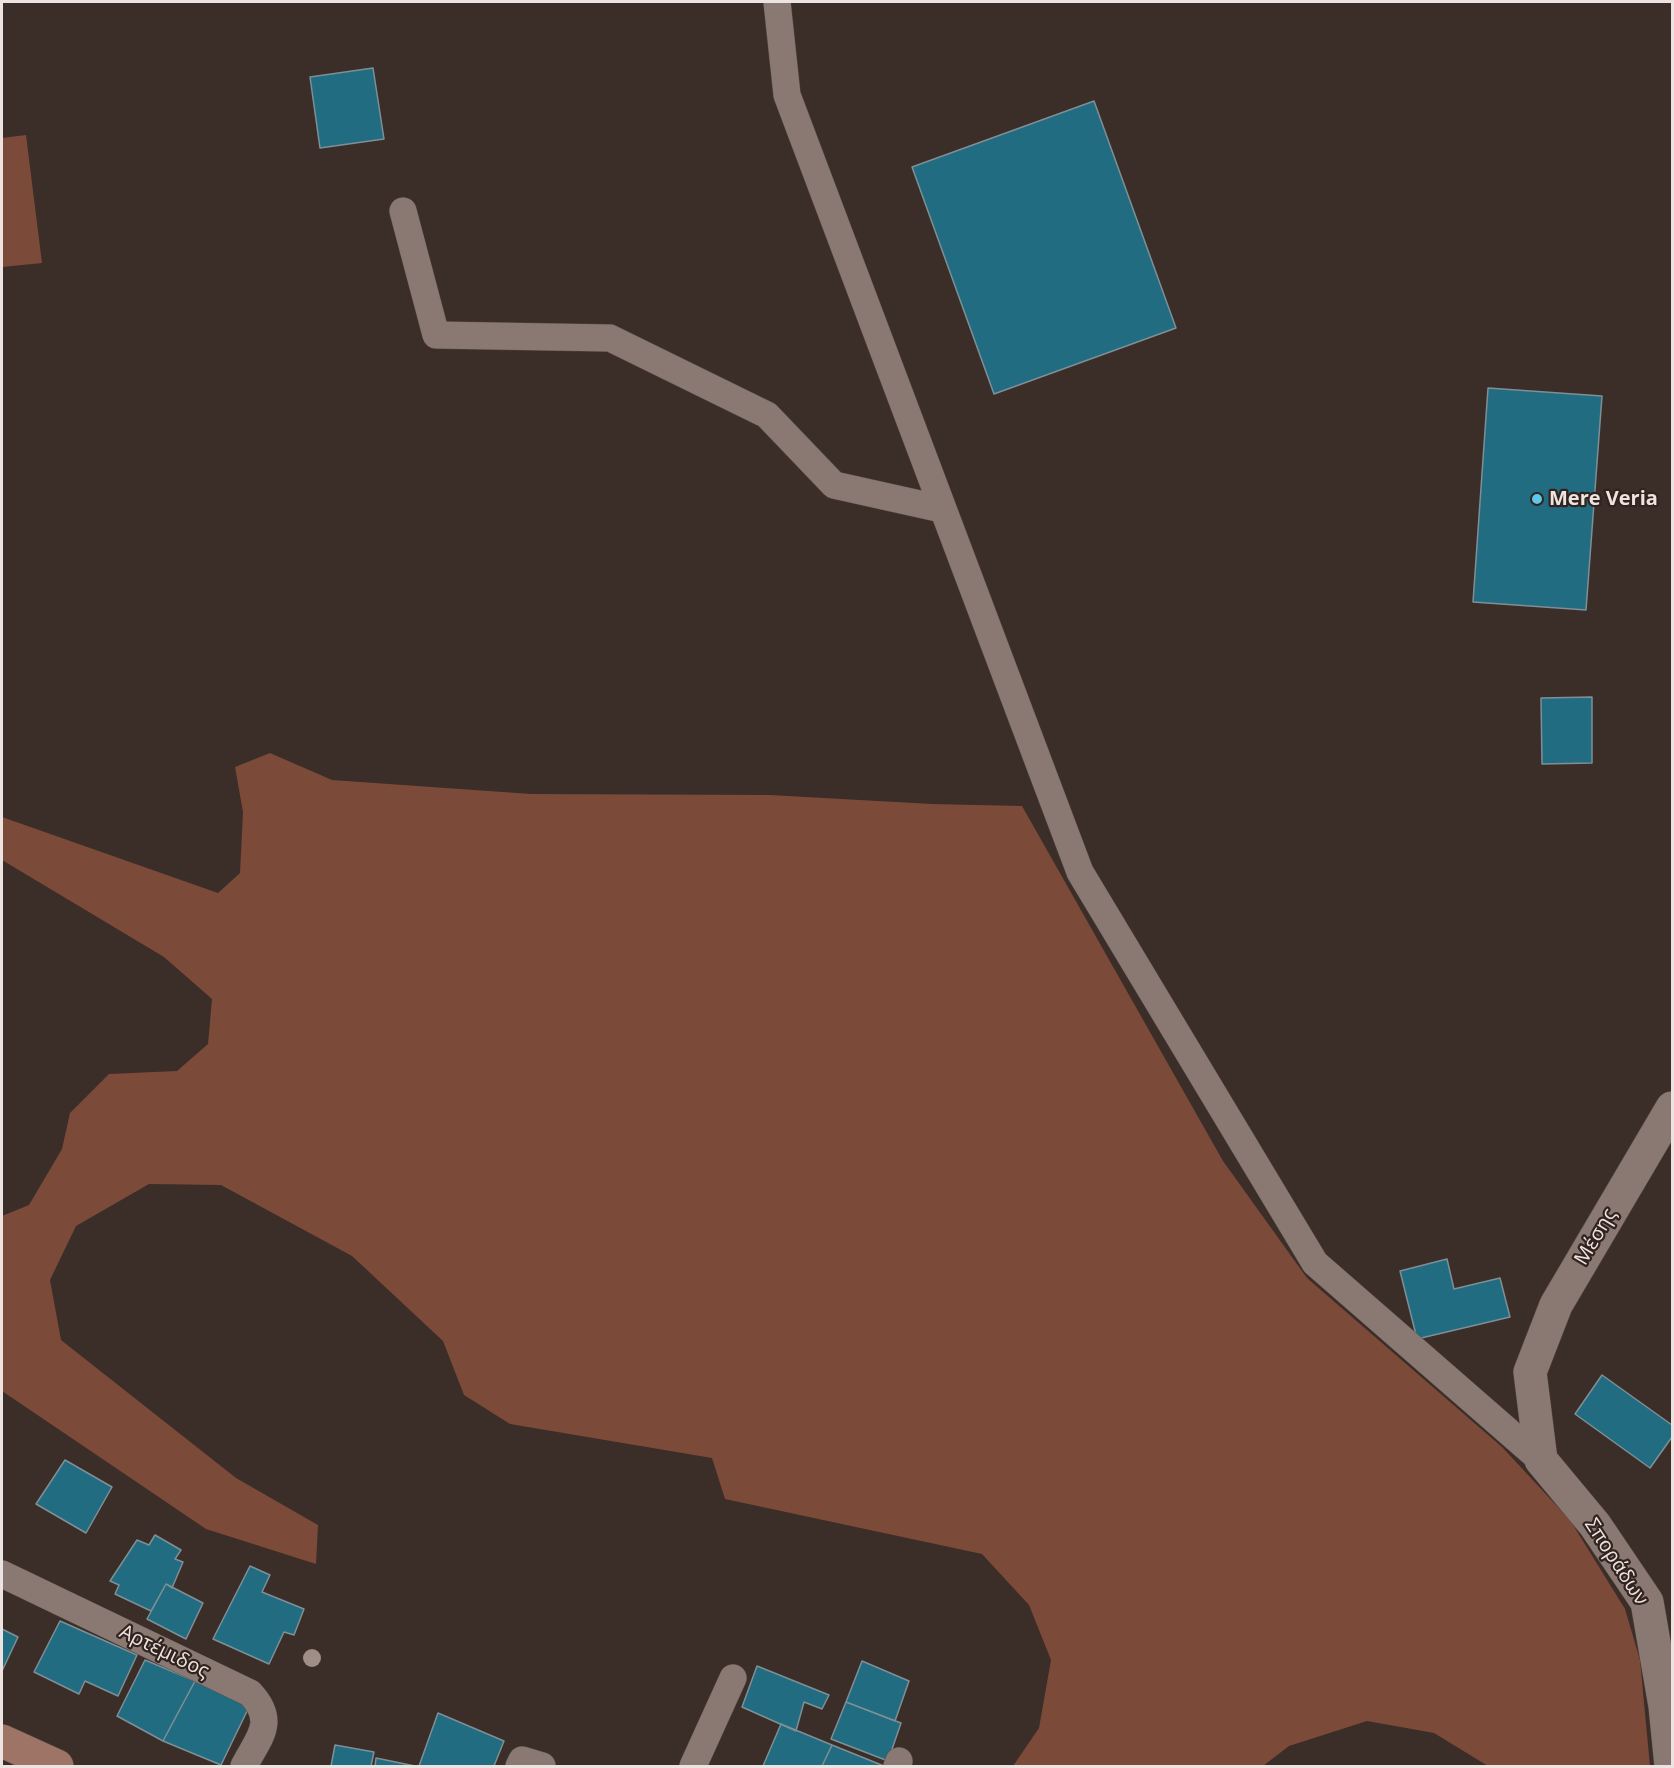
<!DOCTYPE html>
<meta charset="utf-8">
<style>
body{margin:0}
#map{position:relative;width:1674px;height:1768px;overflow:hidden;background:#3b2d28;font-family:"Open Sans",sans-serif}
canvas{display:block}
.frame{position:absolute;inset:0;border:3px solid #ede3e0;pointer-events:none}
</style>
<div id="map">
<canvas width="1674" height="1768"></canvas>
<div class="frame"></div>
</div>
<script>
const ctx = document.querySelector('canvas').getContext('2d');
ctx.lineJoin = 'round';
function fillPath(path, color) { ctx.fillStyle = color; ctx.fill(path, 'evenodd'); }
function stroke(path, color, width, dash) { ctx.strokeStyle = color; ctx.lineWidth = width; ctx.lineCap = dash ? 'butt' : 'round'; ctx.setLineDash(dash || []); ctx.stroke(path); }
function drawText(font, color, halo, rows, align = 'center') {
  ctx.font = font + ' "Open Sans",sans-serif'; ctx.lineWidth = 4.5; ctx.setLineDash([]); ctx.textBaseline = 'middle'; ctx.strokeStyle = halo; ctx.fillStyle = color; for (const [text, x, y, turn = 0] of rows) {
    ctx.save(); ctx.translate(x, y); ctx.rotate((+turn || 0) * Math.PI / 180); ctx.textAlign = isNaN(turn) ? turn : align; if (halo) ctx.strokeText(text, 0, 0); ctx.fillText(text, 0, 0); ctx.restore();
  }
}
fillPath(new Path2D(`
 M 26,135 L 42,263 L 2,267 L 2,138 Z
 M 270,753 L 332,780 L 531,794 L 770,795 L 932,804 L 1022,806 L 1223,1161 L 1307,1278 L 1502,1447 L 1570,1520 L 1625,1609 L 1640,1660 L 1650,1766 L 1488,1766 L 1434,1733 L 1367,1721 L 1289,1746 L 1263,1766 L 1013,1766 L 1039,1728 L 1051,1660 L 1029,1605 L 982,1554 L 725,1499 L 712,1458 L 510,1424 L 464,1395 L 443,1341 L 352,1256 L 221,1185 L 149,1184 L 76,1226 L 50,1280 L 61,1340 L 236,1478 L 318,1525 L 316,1564 L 206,1529 L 2,1391 L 2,1216 L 29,1205 L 62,1149 L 70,1113 L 109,1074 L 177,1071 L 208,1044 L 212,999 L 164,957 L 2,860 L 2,817 L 218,893 L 240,873 L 243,812 L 235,767 Z`), '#7c4a39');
const building = new Path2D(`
 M 373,68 L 384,139 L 320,148 L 310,77 Z
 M 1094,101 L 1176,328 L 994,394 L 912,167 Z
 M 1488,388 L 1602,396 L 1586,610 L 1473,602 Z
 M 1592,697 L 1592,763 L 1542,764 L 1541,698 Z
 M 1447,1259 L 1454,1289 L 1500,1278 L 1510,1317 L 1417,1339 L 1400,1271 Z
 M 1602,1375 L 1672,1425 L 1672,1437 L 1650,1468 L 1575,1414 Z
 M 65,1460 L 112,1487 L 86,1533 L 36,1504 Z
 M 155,1535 L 181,1550 L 175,1559 L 183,1562 L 172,1588 L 166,1584 L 151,1611 L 115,1594 L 119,1585 L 110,1581 L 137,1540 L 149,1545 Z
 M 250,1566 L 270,1575 L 262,1592 L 304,1609 L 294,1635 L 284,1632 L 269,1664 L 213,1639 Z
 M 166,1584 L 203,1603 L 186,1639 L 147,1619 Z
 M 60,1621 L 137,1655 L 118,1696 L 85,1681 L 79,1694 L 34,1672 Z
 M 2,1629 L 18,1637 L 2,1671 Z
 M 145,1660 L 195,1681 L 163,1741 L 117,1716 Z
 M 862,1661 L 909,1681 L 895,1721 L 846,1702 Z
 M 757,1666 L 829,1695 L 822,1709 L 804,1702 L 796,1731 L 742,1707 Z
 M 195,1681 L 250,1705 L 221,1765 L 163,1741 Z
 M 846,1702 L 901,1723 L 888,1761 L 831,1739 Z
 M 438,1713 L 504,1741 L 494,1766 L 419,1766 Z
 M 781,1724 L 832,1745 L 822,1766 L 763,1766 Z
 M 335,1745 L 374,1752 L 371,1766 L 331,1766 Z
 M 832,1745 L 884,1766 L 822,1766 Z
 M 376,1758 L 415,1766 L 375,1766 Z`);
fillPath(building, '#226c81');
stroke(building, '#7e9096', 1.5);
const minor = new Path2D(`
 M 777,2 L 787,95 L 1080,872 L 1315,1263 L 1541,1460
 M 403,211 L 436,335 L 610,338 L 767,415 L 834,485 L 942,509
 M 2,1574 L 250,1693 C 277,1722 259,1737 244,1766
 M 519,1766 L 522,1760 L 542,1766
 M 693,1766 L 733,1678
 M 897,1766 L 899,1761`);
const tertiary = new Path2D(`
 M 1671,1766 L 1665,1706 L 1647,1602 L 1595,1525 L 1541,1460 L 1530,1372 L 1556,1305 L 1672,1108`);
const secondary = new Path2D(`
 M 2,1741 L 57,1766`);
stroke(minor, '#574b47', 28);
stroke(tertiary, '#574b47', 34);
stroke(secondary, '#574b47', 34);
stroke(minor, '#8a7973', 27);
stroke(tertiary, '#8a7973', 33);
stroke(secondary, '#9e7466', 33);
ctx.fillStyle = '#9f8d87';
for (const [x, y] of [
 [312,1658]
]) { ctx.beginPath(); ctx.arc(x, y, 9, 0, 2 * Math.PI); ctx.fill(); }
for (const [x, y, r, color] of [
 [1537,499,6,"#5cc7e8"]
]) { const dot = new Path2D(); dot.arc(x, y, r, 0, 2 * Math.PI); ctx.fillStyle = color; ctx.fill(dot); stroke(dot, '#31231e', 2); }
drawText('bold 20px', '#ede3e0', '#31231e', [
 ["Mere Veria",1549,499]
], 'left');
drawText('20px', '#ede3e0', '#31231e', [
 ["Μέσης",1596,1237,-59],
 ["Σποράδων",1616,1562,57],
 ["Αρτέμιδος",164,1652,26]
]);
</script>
